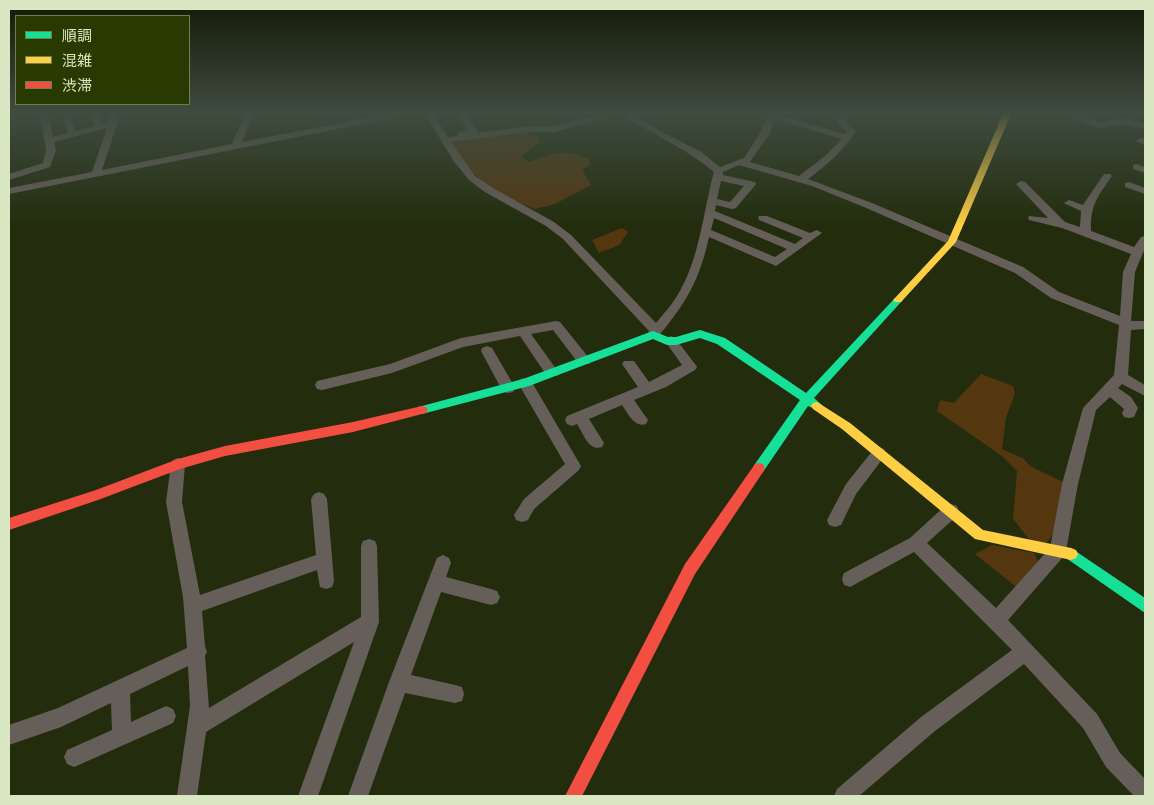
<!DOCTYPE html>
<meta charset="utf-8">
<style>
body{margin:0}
#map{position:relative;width:1154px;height:805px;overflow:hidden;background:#232d0d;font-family:"PT Sans Narrow","Noto Sans JP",sans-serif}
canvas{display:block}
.frame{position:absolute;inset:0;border:10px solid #d9e8c3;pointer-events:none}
.legend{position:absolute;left:15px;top:15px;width:175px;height:90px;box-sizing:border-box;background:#293a00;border:1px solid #6f804e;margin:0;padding:6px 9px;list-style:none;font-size:15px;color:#d9e8c3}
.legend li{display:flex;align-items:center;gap:10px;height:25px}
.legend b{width:25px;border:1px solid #6f804e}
</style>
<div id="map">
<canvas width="1154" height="805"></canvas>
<div class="frame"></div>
<ul class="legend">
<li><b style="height:6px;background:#16e098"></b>順調</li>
<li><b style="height:6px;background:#ffcf43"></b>混雑</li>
<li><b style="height:6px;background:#f24e42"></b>渋滞</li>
</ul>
</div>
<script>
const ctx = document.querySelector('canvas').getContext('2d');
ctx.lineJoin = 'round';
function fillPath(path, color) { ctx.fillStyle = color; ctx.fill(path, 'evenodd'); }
fillPath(new Path2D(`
 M 515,132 L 528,133 L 538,137 L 540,141 L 521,157 L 529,162 C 550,153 568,148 589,159 L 589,165 L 582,170 L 591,185 L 555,204 L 535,209 C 492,191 474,183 451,141 Z
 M 622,228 L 628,232 L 619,245 L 599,253 L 592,240 Z
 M 981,374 L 1013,386 L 1015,394 L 1006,417 L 1002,449 L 1024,459 L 1030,466 L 1065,483 L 1054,533 L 1045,545 L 1028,538 L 1013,519 L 1017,471 L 1002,456 L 937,411 L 940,400 L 954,403 Z
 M 992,545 L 1034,553 L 1040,565 L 1019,589 L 975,554 Z`), '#54370f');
fillPath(new Path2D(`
 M 9,114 L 30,114 L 9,120 Z
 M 40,114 L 48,114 L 53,137 L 68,133 L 62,114 L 70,114 L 76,131 L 94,126 L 90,114 L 98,114 L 102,124 L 109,122 L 110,114 L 118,114 L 117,124 L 102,170 L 232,144 L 245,114 L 253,114 L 242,142 L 387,114 L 402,114 L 398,117 L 9,194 L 9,188 L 92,172 L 107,128 L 54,142 L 56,150 L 50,167 L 9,180 L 9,174 L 43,163 L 46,150 Z
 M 425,114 L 433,114 L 448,137 L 457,136 L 458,133 L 468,130 L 458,116 L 462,114 L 465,114 L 477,129 L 478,131 L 476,133 L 529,126 L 554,126 L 602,114 L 614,114 L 613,116 L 554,132 L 529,132 L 451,142 L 475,176 L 493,188 L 554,222 L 571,235 L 656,323 C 663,314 671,306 677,296 C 700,259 703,212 714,172 C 687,149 655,135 625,117 L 625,114 L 632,114 L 665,134 L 700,151 L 720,167 L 744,158 L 760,133 L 768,114 L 775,114 L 845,134 L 847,132 L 837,122 L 844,114 L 852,114 L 846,122 L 856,131 C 844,150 827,165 808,179 L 872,203 L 1023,267 L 1059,292 L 1120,316 L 1123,272 L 1131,254 L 1062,228 L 1029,220 L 1028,218 L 1029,216 L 1048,218 L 1016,184 L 1021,181 L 1025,182 L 1065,222 L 1080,227 L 1081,211 L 1064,203 L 1069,200 L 1083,205 L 1104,174 L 1110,174 L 1112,176 C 1098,196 1090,205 1091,231 L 1134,247 L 1141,237 L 1145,236 L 1145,248 L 1135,272 L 1131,321 L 1145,321 L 1145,329 L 1131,330 L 1128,375 L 1145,385 L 1145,396 L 1122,384 L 1118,388 L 1131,397 L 1138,408 L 1134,417 L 1129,418 L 1124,417 L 1122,413 L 1124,409 L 1110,397 L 1096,410 L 1078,484 L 1066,551 L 1064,556 L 1008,620 L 1097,714 L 1120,753 L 1145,779 L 1145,796 L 1134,796 L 1106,767 L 1083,728 L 1024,664 L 935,731 L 859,796 L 834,796 L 837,789 L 921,717 L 1012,650 L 914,552 L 850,587 L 844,585 L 842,579 L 844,573 L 910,538 L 945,506 L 951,504 L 957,506 L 959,511 L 957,516 L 927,543 L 996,608 L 1050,548 L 1062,484 L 1083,408 L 1114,375 L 1119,325 L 1051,298 L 1015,273 L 864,207 L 812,186 L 739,165 L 723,172 L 723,175 L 755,182 L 756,184 L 736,208 L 732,209 L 716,205 L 715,211 L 795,244 L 803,238 L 759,220 L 758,218 L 759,216 L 767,216 L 810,233 L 817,230 L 822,233 L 776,266 L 709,237 C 699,282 686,303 657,338 L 649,338 L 647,335 L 649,331 L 563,239 L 546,226 L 485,192 L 469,180 L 453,160 ZM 774,119 L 842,139 L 825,156 L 799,176 L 750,162 L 770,133 ZM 721,181 L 744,186 L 730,202 L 717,199 ZM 714,218 L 787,249 L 775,257 L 711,230 Z
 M 1063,114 L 1074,114 L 1100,122 L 1123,118 L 1145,123 L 1145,129 L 1123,124 L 1099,128 Z
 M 1141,138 L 1145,139 L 1145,145 L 1136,141 Z
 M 1136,164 L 1145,167 L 1145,173 L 1133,169 L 1133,165 Z
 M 1129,182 L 1145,188 L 1145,194 L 1125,187 L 1125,183 Z
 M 556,321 L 560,322 L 589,358 L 591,361 L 589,364 L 579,364 L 553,330 L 531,334 L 559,373 L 557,376 L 547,376 L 520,336 L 463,347 L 392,373 L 322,390 L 317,389 L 315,385 L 317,381 L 390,364 L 461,338 Z
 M 671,336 L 675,338 L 695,364 L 697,367 L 695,370 L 666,387 L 634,400 L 648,420 L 646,424 C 634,428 628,413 622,405 L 589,419 L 604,443 L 602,447 C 589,452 583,433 577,424 L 572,426 L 567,424 L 565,420 L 567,416 L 638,387 L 622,364 L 624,361 L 634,361 L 649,382 L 682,365 L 665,341 L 667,338 Z
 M 487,346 L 492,348 L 513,384 L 515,388 L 513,392 L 508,393 L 503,392 L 481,351 L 482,348 Z
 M 525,378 L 530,379 L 581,466 L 579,470 L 534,509 L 528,520 L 522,522 L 516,520 L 514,515 L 524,499 L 565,464 L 518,383 L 520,379 Z
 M 879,447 L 884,449 L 886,453 L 884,457 L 856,494 L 841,525 L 835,527 L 829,525 L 827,520 L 846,484 L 874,449 Z
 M 178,458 L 183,460 L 185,464 L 182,502 L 200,595 L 316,555 L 311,499 L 314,494 L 319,492 L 324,494 L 327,499 L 334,581 L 332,587 L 326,589 L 320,587 L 317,570 L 202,611 L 205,646 L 207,652 L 205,656 L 209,708 L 361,617 L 361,546 L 363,541 L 369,539 L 375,541 L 377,546 L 379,622 L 318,796 L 298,796 L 354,642 L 206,732 L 197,796 L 177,796 L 190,706 L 188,666 L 130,694 L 131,722 L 166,706 L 173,709 L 176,716 L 173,723 L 81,764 L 74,767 L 67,764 L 64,757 L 67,750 L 112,730 L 111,703 L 61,727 L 9,745 L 9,725 L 58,708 L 187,648 L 183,597 L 166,502 L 171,464 L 173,460 Z
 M 443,555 L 449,558 L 451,563 L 446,577 L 491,589 L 497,591 L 500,597 L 497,603 L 491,605 L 441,592 L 411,675 L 455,685 L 462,687 L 464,694 L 462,701 L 455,703 L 405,693 L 368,796 L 348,796 L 389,682 L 435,563 L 437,558 Z`), '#665f59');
fillPath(new Path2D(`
 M 898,297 L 903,300 L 901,302 L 814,398 L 823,406 L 821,409 L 817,410 L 808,406 L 763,472 L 759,473 L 755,472 L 753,468 L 755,464 L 800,400 L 717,344 L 700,338 L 676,345 L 667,345 L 653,339 L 529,386 L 422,414 L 418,413 L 416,410 L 418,407 L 422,406 L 523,379 L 653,331 L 668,337 L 676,337 L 700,330 L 725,338 L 806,393 L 895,298 Z
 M 1071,548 L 1145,598 L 1145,613 L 1066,558 L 1064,554 L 1066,550 Z`), '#16e098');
fillPath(new Path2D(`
 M 1003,114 L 1011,114 L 956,242 L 901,302 L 895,302 L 893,300 L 895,298 L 948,241 Z
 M 817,402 L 850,423 L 983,530 L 1071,548 L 1076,550 L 1078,554 L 1076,558 L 1071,560 L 975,539 L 842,429 L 813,409 L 811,406 L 813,403 Z`), '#ffcf43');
fillPath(new Path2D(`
 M 422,406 L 426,407 L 428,410 L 426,413 L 422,414 L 353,432 L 225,456 L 180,469 L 98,500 L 9,530 L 9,518 L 96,490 L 178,459 L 225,446 L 353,422 Z
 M 759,463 L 763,464 L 765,468 L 763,472 L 695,574 L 582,796 L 565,796 L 685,564 L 755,464 Z`), '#f24e42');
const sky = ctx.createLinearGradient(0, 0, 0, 226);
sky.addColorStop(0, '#131907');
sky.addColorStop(0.5, '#3f4c40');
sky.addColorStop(1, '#3f4c4000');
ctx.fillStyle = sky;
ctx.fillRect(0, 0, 1154, 226);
</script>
